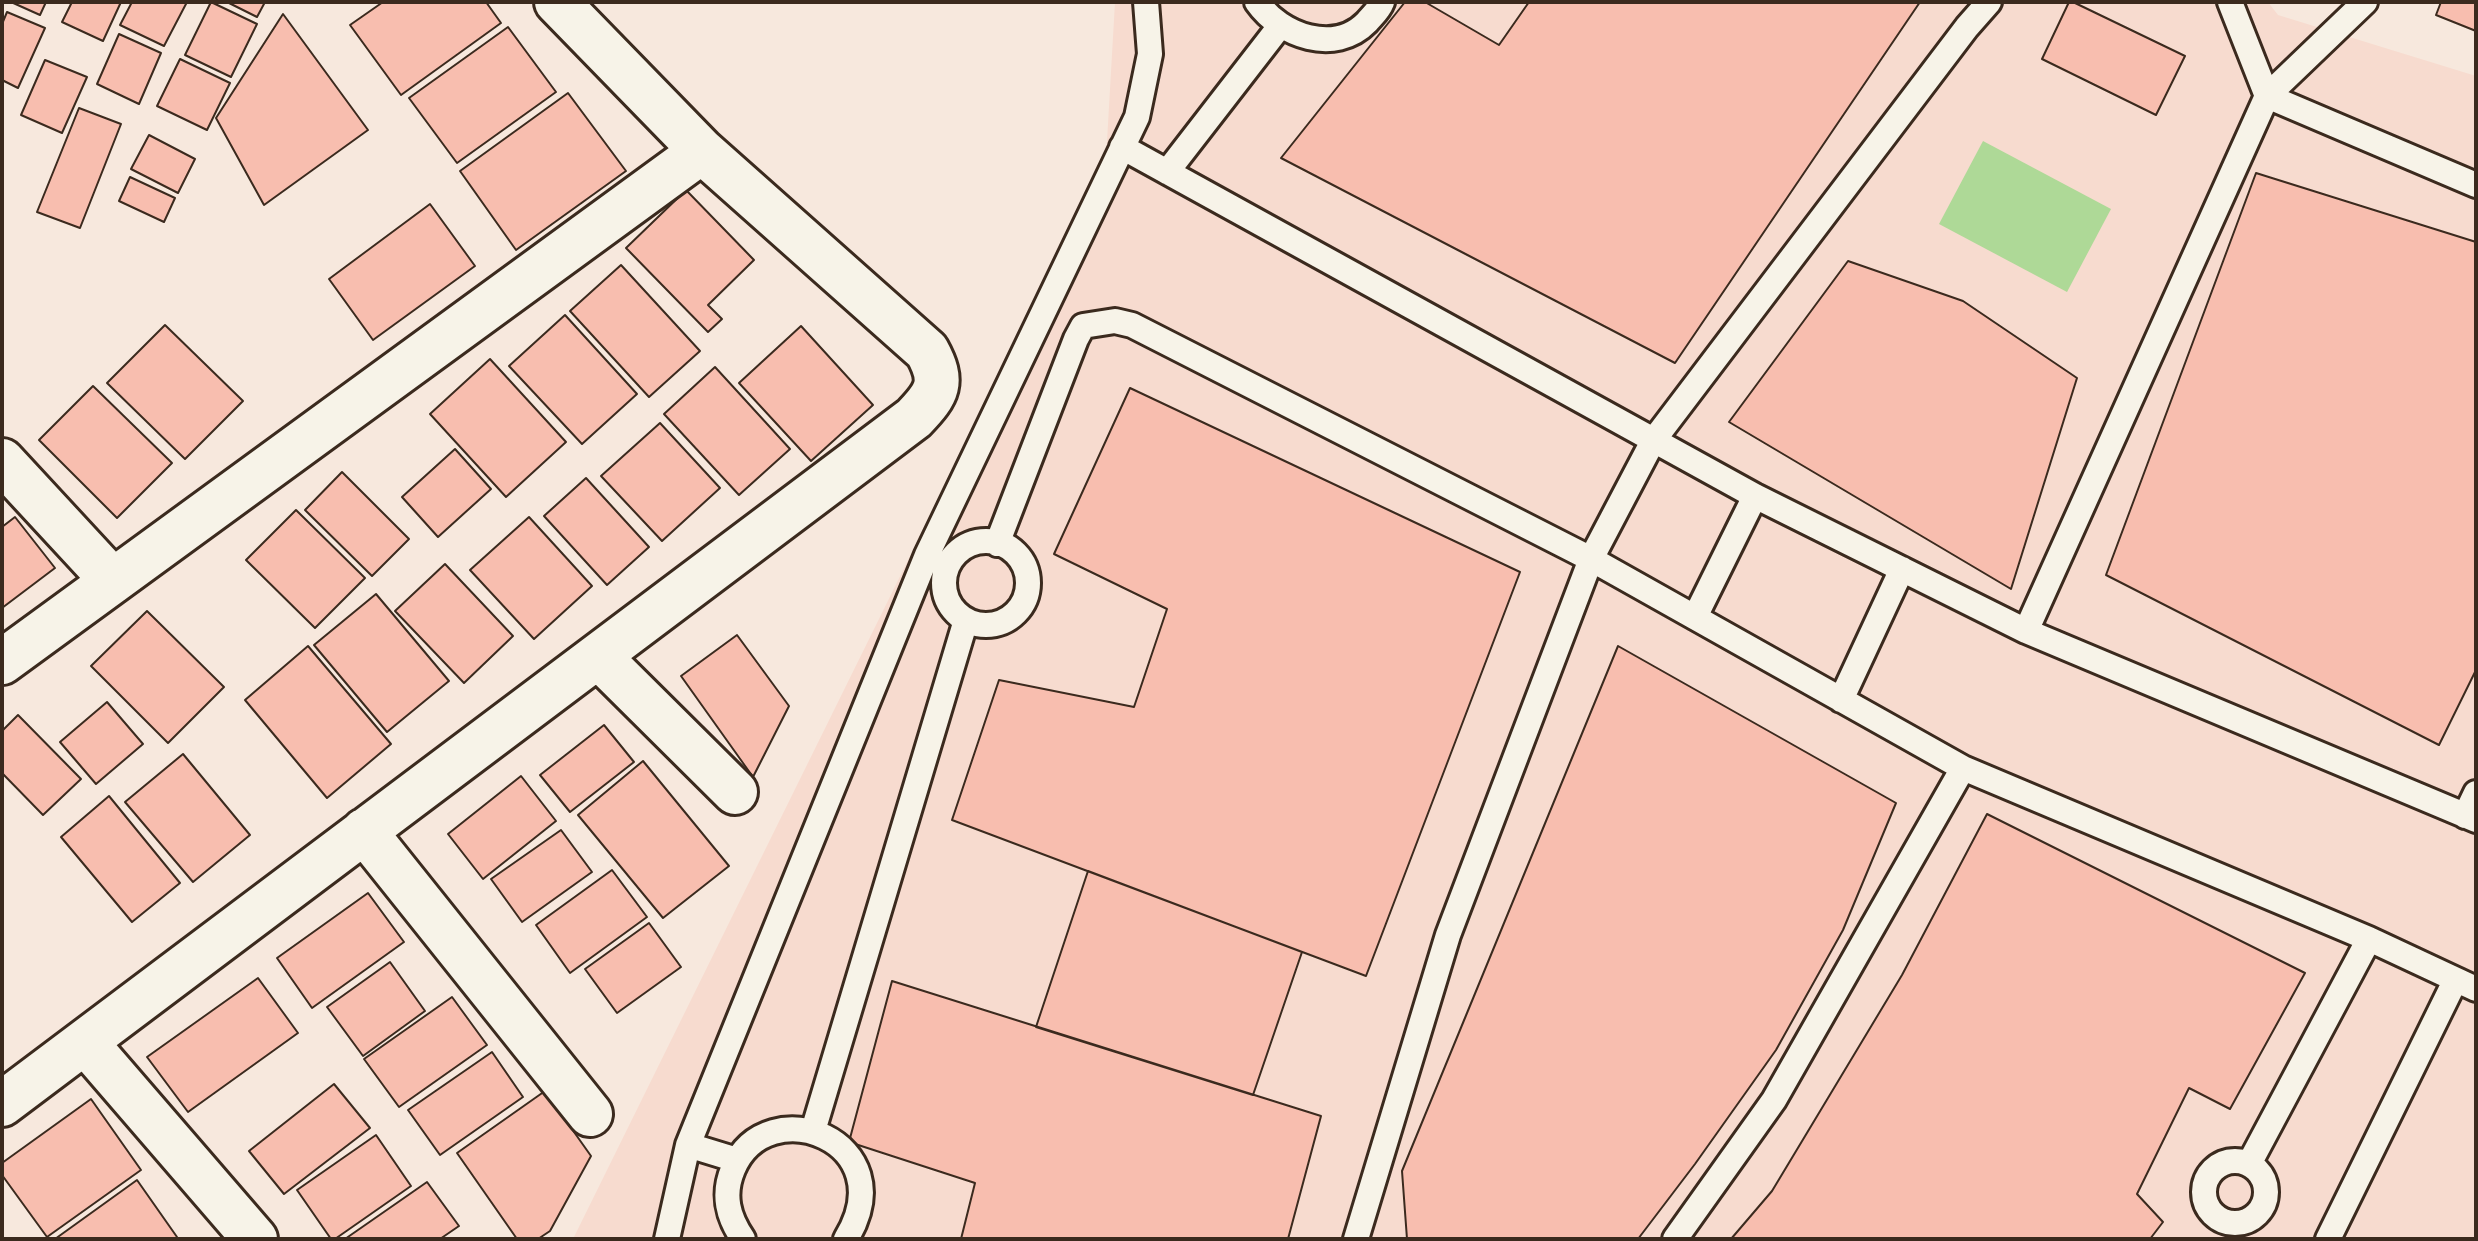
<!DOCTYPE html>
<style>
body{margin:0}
#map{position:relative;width:2478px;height:1241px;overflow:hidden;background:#f7e8dd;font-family:"Architects Daughter",sans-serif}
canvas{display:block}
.frame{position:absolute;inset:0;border:4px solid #3b2a1e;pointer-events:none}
</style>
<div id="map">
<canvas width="2478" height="1241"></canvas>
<div class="frame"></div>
</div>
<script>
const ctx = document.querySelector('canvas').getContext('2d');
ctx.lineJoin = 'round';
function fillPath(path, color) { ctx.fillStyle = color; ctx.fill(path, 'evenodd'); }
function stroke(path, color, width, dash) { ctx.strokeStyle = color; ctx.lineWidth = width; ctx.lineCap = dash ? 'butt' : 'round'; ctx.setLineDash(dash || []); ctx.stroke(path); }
fillPath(new Path2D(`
 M 1115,2 L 2268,2 L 2278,15 L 2476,76 L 2475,1239 L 573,1239 L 1106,159 Z`), '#f7dbcf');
fillPath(new Path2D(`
 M 1983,141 L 2111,209 L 2067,292 L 1939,224 Z`), '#aed997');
const building = new Path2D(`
 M 11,2 L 46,2 L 40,15 Z
 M 72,2 L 121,2 L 103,41 L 62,22 Z
 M 132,2 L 187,2 L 164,46 L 120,25 Z
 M 211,2 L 257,24 L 231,77 L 185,55 Z
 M 227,2 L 265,2 L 257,17 Z
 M 383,2 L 486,2 L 501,23 L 401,95 L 350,25 Z
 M 1405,2 L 1425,2 L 1499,45 L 1529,2 L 1920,2 L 1675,363 L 1281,158 Z
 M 2069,2 L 2073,2 L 2185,56 L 2156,115 L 2042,59 Z
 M 2441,2 L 2476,2 L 2476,31 L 2436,15 Z
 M 7,12 L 45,28 L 18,88 L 2,80 L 2,24 Z
 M 283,14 L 368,130 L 264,205 L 216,118 Z
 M 508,27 L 556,92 L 457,163 L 409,98 Z
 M 119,34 L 161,53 L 139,104 L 97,84 Z
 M 180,59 L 230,83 L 207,130 L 157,106 Z
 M 45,60 L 87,77 L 62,133 L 21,115 Z
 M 568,93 L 626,171 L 516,250 L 460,171 Z
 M 79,108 L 121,124 L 80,228 L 37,212 Z
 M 149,135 L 195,159 L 178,193 L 131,169 Z
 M 2256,173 L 2476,242 L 2476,670 L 2439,745 L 2106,575 Z
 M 130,177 L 175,198 L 164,222 L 119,201 Z
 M 686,190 L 754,260 L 708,305 L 722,319 L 708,332 L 626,248 Z
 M 430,204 L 475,266 L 373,340 L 329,279 Z
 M 1848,261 L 1963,301 L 2077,378 L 2011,589 L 1729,422 Z
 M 621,265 L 700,351 L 649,397 L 570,311 Z
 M 565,315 L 637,394 L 582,444 L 509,366 Z
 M 165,325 L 243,401 L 185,459 L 107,383 Z
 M 801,326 L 873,405 L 811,461 L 739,383 Z
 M 490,359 L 566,442 L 506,497 L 430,414 Z
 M 715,367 L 790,449 L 739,495 L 664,414 Z
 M 93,386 L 172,463 L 117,518 L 39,440 Z
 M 1130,388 L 1520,572 L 1366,976 L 952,820 L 999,680 L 1134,707 L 1167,609 L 1054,554 Z
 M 660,423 L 720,488 L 662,541 L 601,476 Z
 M 455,449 L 491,489 L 438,537 L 402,497 Z
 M 342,472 L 409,539 L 372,576 L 305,510 Z
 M 586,478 L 649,547 L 607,585 L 544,516 Z
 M 296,510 L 365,578 L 315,628 L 246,560 Z
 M 15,517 L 55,568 L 2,608 L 2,527 Z
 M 529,517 L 592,586 L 534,639 L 470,570 Z
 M 445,564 L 513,636 L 464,683 L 395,611 Z
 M 376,594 L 449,681 L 387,732 L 314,645 Z
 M 147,611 L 224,687 L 168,743 L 91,666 Z
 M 737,635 L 789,706 L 753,777 L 681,676 Z
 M 308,646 L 391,744 L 327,798 L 245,700 Z
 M 1618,646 L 1896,803 L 1843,930 L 1776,1050 L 1695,1164 L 1638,1239 L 1407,1239 L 1402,1171 Z
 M 107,702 L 143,744 L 96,784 L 60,742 Z
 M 18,715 L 81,779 L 43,815 L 2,773 L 2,731 Z
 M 604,725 L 634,762 L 570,812 L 540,775 Z
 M 183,754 L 250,835 L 193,882 L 125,802 Z
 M 643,761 L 729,866 L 663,918 L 578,815 Z
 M 521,776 L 556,821 L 483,879 L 448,834 Z
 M 109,796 L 180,883 L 132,922 L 61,837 Z
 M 1987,814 L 2305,973 L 2230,1109 L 2189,1088 L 2137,1194 L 2163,1222 L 2150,1239 L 1731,1239 L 1772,1191 L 1902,975 Z
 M 561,830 L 592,872 L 522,922 L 491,879 Z
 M 612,870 L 647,917 L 570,973 L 536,925 Z
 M 1088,871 L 1302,952 L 1253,1095 L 1036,1027 Z
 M 368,893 L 404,942 L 312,1008 L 277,958 Z
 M 649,923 L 681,967 L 617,1013 L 585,969 Z
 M 390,962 L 425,1011 L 363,1056 L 327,1007 Z
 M 258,978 L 298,1033 L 188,1112 L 147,1057 Z
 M 892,981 L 1321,1116 L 1288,1239 L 961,1239 L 975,1183 L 849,1142 Z
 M 452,997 L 487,1045 L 399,1107 L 364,1059 Z
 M 492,1052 L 523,1097 L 440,1155 L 408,1110 Z
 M 334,1084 L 370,1128 L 284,1194 L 249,1151 Z
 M 545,1091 L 591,1156 L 550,1231 L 538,1239 L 517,1239 L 457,1153 Z
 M 91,1099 L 141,1170 L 47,1237 L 2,1175 L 2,1163 Z
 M 376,1135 L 411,1186 L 335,1239 L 331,1239 L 297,1190 Z
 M 137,1180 L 177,1237 L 174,1239 L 55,1239 Z
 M 427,1182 L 459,1226 L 440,1239 L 345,1239 Z`);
fillPath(building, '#f8beaf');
stroke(building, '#3b2a1e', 2);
const lane = new Path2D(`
 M 1257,2 C 1281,36 1335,55 1367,22 C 1373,15 1379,10 1382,2
 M 2230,2 L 2267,96 L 2476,185
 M 1122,147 L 1755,496 L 2026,631 L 2476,820
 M 1167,172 L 1280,26
 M944 583a42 42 0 1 1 84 0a42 42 0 1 1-84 0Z
 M 997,544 L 1076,339 L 1083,326 L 1115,321 L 1132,325 L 1591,559 L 1963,768 L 2369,939
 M 1695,617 L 1755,496
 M 2026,631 L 2267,96 L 2365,2
 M 1841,700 L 1902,569
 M 2465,816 L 2476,793
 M 813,1131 L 966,620
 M 688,1145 L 737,1160
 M2204 1192a31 31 0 1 1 62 0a31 31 0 1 1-62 0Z
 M 2249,1164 L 2369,939 L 2476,989
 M 667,1239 L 688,1145 L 927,555 L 1137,117 L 1150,54 L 1146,2
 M 743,1239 C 728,1217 722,1195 733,1169 C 767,1088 906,1141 846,1239
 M 1356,1239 L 1448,935 L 1591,559 L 1653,441 L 1967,27 L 1989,2
 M 1675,1239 L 1774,1100 L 1963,768
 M 2328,1239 L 2455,981`);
const street = new Path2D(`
 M 2,461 L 113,581
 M 598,656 L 735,792
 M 2,662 L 702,151
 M 364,831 L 590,1114
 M 85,1042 L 255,1239
 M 2,1104 L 914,418 C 938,393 944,382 927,351 L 702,151 L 557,2`);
stroke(lane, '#3b2a1e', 30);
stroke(street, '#3b2a1e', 50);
stroke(lane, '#f7f3e8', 24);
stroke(street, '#f7f3e8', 44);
</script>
